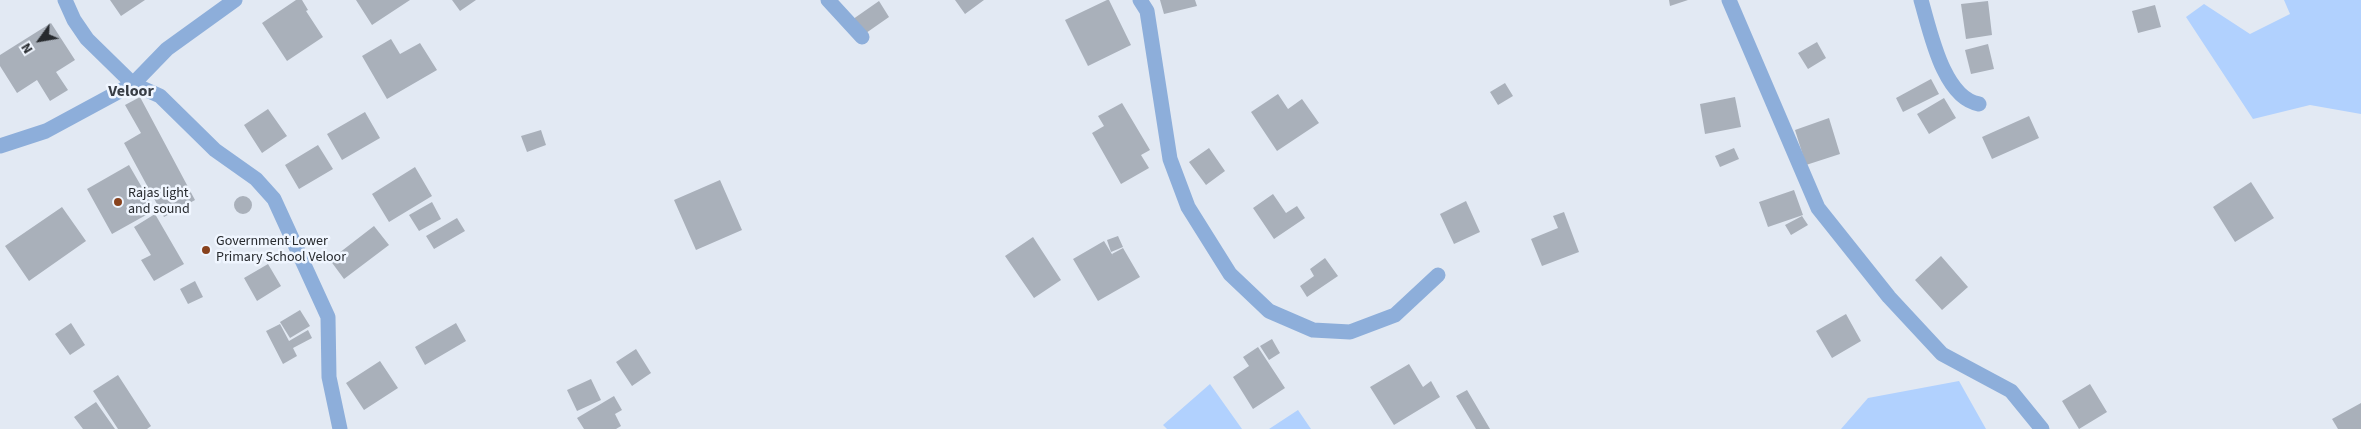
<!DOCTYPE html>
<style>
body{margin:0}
#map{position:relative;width:2361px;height:429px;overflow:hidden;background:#e2e9f3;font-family:"Source Sans 3",sans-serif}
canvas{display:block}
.north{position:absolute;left:15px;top:15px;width:50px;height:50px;-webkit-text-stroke:4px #f0f6ff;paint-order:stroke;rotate:238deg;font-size:14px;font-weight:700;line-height:20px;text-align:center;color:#272a2e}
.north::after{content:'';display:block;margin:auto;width:18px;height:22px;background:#272a2e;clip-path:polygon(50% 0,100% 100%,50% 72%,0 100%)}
</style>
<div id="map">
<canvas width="2361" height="429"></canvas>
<div class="north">N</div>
</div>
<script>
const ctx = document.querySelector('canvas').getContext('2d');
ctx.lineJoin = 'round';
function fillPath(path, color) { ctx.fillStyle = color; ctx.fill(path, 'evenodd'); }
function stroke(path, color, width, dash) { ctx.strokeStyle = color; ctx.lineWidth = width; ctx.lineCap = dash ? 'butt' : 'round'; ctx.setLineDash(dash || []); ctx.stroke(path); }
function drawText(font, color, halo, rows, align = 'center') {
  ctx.font = font + ' "Source Sans 3",sans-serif'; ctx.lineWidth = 5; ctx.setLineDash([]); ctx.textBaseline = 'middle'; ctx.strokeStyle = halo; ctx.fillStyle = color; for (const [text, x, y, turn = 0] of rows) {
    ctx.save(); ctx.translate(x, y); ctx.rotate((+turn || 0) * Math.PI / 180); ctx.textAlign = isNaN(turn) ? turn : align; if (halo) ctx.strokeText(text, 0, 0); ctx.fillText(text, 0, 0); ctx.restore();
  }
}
fillPath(new Path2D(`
 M 2284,0 L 2361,0 L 2361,114 L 2310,105 L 2253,119 L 2186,17 L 2204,4 L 2250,34 L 2290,14 Z
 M 1959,381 L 1986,429 L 1841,429 L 1868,398 Z
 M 1210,384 L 1242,429 L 1167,429 L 1163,425 Z
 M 1298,410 L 1311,429 L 1269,429 Z`), '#b1d1fe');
fillPath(new Path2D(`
 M 110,0 L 145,0 L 121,16 Z
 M 296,0 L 302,0 L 308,10 L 306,11 L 323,37 L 287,61 L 262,23 Z
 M 356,0 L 410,0 L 372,25 Z
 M 452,0 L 476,0 L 460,11 Z
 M 955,0 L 984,0 L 965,14 Z
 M 1107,0 L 1109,0 L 1131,45 L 1088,66 L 1065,20 Z
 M 1160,0 L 1195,0 L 1197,6 L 1164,14 Z
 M 1669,0 L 1688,0 L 1670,6 Z
 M 879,1 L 889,17 L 856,40 L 846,24 Z
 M 1988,1 L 1992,35 L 1966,39 L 1961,4 Z
 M 2155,5 L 2161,27 L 2138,33 L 2132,11 Z
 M 51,23 L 75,60 L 56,72 L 68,90 L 50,101 L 37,80 L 17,93 L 0,66 L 0,55 Z
 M 391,39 L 400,54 L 420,43 L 437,70 L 387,99 L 362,56 Z
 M 1817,42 L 1826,58 L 1808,69 L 1798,53 Z
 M 1988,44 L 1994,69 L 1971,74 L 1965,50 Z
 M 1931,79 L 1939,94 L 1903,112 L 1896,98 Z
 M 1505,83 L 1513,96 L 1498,105 L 1490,92 Z
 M 1278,94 L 1288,109 L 1302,99 L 1319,123 L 1277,151 L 1251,112 Z
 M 140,97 L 195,200 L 164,217 L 124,143 L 141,133 L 125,105 Z
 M 1735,97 L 1741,127 L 1705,134 L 1700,104 Z
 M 1944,98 L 1956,118 L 1929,134 L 1917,114 Z
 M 1122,103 L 1150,150 L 1141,155 L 1149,168 L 1121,184 L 1092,133 L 1104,126 L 1098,116 Z
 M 268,109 L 287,136 L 262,153 L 244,125 Z
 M 365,112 L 380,138 L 342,160 L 327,134 Z
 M 2029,116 L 2039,138 L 1992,159 L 1982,137 Z
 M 1829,118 L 1840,154 L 1806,165 L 1795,130 Z
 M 541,130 L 546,145 L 527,152 L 521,136 Z
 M 318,145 L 333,169 L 299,189 L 285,165 Z
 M 1209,148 L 1225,171 L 1206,185 L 1189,162 Z
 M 1734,148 L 1739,159 L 1720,167 L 1715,156 Z
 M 129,165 L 155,210 L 112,234 L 87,189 Z
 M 415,167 L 432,196 L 389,222 L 372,194 Z
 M 720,180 L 742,230 L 696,250 L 674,200 Z
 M 2251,182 L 2274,218 L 2235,242 L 2213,207 Z
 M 1794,190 L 1803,215 L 1768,227 L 1759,202 Z
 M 1273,194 L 1286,213 L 1297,206 L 1305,218 L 1274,239 L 1253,208 Z
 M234 205a9 9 0 1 1 18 0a9 9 0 1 1-18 0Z
 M 1466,201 L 1480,232 L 1454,244 L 1440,214 Z
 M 432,202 L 441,219 L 419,231 L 409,215 Z
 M 62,207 L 86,241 L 29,281 L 5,246 Z
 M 1564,212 L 1579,252 L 1542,266 L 1531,239 L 1558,228 L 1553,216 Z
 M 155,214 L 184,264 L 154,281 L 141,260 L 151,255 L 134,227 Z
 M 1802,216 L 1808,225 L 1791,235 L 1785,225 Z
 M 457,218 L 465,231 L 434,249 L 426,236 Z
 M 374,226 L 389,245 L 344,279 L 330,260 Z
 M 1118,236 L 1123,247 L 1111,252 L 1107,240 Z
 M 1033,237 L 1061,280 L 1034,298 L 1005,256 Z
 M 1104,241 L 1113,256 L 1112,254 L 1123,248 L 1140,277 L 1098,301 L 1073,259 Z
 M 1941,256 L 1968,287 L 1942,310 L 1915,280 Z
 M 1325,258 L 1338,276 L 1307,297 L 1300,286 L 1314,276 L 1310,269 Z
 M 268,264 L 281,286 L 257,301 L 244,278 Z
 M 195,281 L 203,297 L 188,304 L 180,289 Z
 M 300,310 L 310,326 L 290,338 L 280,322 Z
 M 1846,314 L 1861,341 L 1832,358 L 1816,331 Z
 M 71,323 L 85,345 L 70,355 L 55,334 Z
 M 456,323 L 466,341 L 425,365 L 415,347 Z
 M 280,324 L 289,341 L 308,330 L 312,338 L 293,348 L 297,356 L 283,364 L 266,331 Z
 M 1272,339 L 1280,353 L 1269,360 L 1260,346 Z
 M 1258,347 L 1285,388 L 1253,409 L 1233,377 L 1249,366 L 1243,357 Z
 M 636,349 L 651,373 L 632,386 L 616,362 Z
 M 380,361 L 398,388 L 364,410 L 346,383 Z
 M 1409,364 L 1423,387 L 1431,381 L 1440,397 L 1394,425 L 1370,387 Z
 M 118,375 L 151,426 L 147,429 L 118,429 L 93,391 Z
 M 591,379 L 601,400 L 577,411 L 567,390 Z
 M 2090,384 L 2107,412 L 2079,429 L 2062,401 Z
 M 1467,390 L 1490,429 L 1476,429 L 1456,396 Z
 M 614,396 L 622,410 L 615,414 L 621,426 L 616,429 L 584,429 L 577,418 Z
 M 96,402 L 115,429 L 83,429 L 74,417 Z
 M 2361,403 L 2361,429 L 2338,429 L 2332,419 Z`), '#a9b0ba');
stroke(new Path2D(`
 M 65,0 L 74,20 L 87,39 L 133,84 L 160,96 L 215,150 L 256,179 L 274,199 L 328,317 L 329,377 L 340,429
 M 828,0 L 862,37
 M 1140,0 L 1147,11 L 1170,159 L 1188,207 L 1230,274 L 1269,311 L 1313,330 L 1350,332 L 1395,315 L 1438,275
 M 1729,0 L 1818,208 L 1889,297 L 1942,354 L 2011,391 L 2042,429
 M 1921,0 C 1930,30 1943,98 1979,104`), '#8daeda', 15);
stroke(new Path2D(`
 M 0,146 L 46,131 L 133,84 L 167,49 L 235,0`), '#8daeda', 15);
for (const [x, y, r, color] of [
 [118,202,5,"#88421d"],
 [206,250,5,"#88421d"]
]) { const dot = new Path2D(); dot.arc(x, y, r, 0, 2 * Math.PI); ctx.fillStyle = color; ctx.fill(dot); stroke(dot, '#f0f6ff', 2); }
drawText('14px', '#272a2e', '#f0f6ff', [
 ["Rajas light",128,194],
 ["and sound",128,210],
 ["Government Lower",216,242],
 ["Primary School Veloor",216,258]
], 'left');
drawText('bold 16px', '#373c44', '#f0f6ff', [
 ["Veloor",131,92]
]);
</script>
